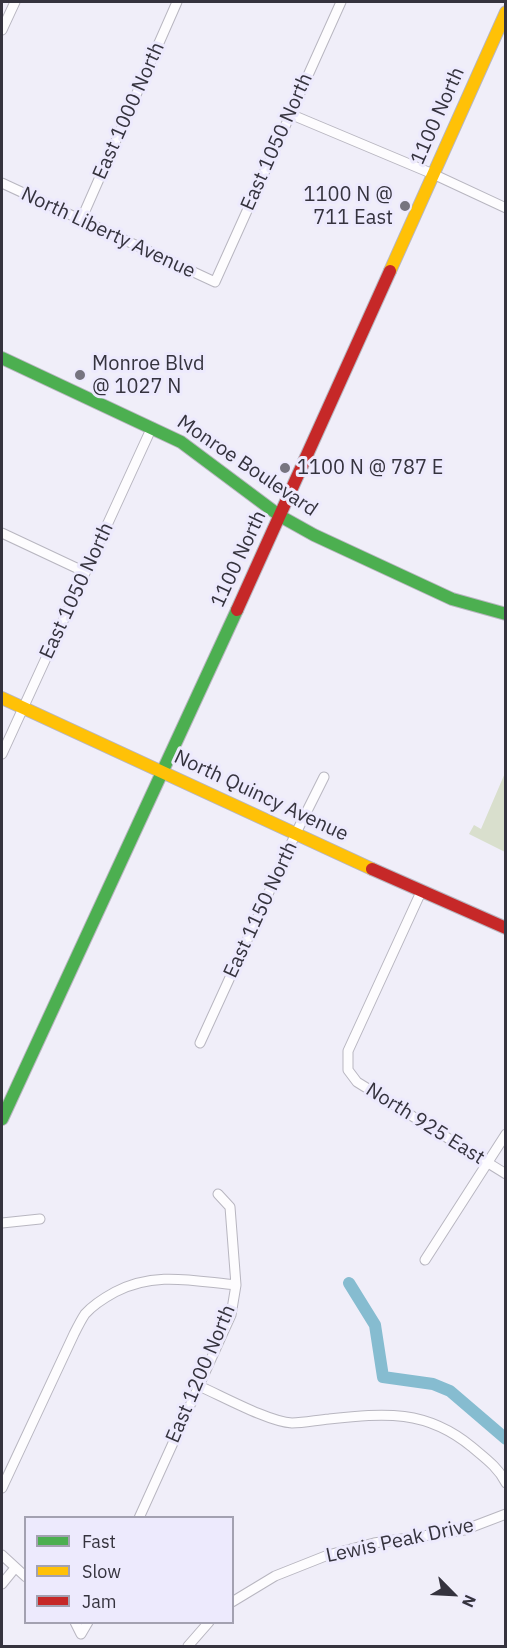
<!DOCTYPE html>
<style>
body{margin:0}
#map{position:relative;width:507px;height:1648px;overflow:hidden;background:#f0eef9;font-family:"IBM Plex Sans",sans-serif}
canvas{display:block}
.frame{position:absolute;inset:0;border:3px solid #35333e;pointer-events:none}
.legend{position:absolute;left:24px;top:1516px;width:210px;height:108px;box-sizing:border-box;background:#edeafd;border:2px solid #a3a1b1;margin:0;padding:8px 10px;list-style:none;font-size:18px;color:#35333e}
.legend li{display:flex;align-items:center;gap:12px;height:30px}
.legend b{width:30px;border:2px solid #a3a1b1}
.north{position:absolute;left:423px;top:1564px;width:60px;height:60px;-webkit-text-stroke:4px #edeafd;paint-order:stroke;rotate:114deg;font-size:16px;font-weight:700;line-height:24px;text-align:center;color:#35333e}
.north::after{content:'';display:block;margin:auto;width:21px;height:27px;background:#35333e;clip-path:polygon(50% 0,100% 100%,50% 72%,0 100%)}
</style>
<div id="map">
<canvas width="507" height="1648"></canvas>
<div class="frame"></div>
<ul class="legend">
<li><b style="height:8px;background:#4caf50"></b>Fast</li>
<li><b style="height:8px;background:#ffc107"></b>Slow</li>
<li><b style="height:8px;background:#c62828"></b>Jam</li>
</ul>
<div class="north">N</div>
</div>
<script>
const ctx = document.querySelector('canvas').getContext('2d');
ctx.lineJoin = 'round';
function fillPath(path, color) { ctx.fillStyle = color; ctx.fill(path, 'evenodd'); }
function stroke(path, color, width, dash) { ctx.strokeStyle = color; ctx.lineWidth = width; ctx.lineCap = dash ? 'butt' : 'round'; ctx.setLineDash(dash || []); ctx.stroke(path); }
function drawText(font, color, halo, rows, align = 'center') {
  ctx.font = font + ' "IBM Plex Sans",sans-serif'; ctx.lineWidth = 6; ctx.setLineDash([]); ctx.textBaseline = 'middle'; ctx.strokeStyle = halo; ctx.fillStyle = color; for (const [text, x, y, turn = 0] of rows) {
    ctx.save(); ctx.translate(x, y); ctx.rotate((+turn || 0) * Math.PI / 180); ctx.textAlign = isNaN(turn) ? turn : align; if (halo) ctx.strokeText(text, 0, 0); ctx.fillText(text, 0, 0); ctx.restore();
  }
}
fillPath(new Path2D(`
 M 505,773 L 505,852 L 469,834 L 474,825 L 481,829 Z`), '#d9dfcd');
stroke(new Path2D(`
 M 349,1283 L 375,1325 L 383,1377 L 433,1384 L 450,1391 L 506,1439`), '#86bcd0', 12);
const street = new Path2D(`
 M 2,30 L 15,2
 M 290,114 L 433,174 L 506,208
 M 2,183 L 215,282 L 341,2
 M 81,220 L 177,2
 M 2,533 L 85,572
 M 2,754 L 152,427
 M 421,892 L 348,1051 L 348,1070 L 357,1082 L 506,1174
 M 200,1043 L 296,833 L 324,777
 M 2,1223 L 40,1219
 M 425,1260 L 506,1134
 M 199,1386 C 222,1396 269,1422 292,1423 C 304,1423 317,1420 329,1419 C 385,1413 426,1409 472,1447 C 485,1458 498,1467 506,1483
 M 2,1488 L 74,1334 C 77,1328 81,1320 85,1314 C 93,1305 104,1298 115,1292 C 155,1271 193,1281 236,1285
 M 139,1518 L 231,1315 L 236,1285 L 230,1207 L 218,1194
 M 2,1555 L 26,1577
 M 2,1584 L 15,1568
 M 232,1602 L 275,1576 L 328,1555 L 374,1543 L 464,1530 L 506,1514
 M 75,1622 L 81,1634 L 88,1622
 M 188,1646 L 209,1622`);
const fast = new Path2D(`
 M 2,358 L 181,442 L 280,516 L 314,535 L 452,599 L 506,614
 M 2,1119 L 237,610`);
const slow = new Path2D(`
 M 390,271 L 506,12
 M 2,698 L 372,869`);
const jam = new Path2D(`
 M 237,610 L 390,271
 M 372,869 L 506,928`);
stroke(street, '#b8b6c0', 11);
stroke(fast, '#b8b6c0', 14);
stroke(slow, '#b8b6c0', 14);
stroke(jam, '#b8b6c0', 14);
stroke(street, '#fdfcfe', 9);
stroke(fast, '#4caf50', 12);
stroke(slow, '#ffc107', 12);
stroke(jam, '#c62828', 12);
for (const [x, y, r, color] of [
 [405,206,6,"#76747f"],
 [80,375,6,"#76747f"],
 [285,468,6,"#76747f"]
]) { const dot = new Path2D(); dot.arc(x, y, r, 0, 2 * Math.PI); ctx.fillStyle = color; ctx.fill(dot); stroke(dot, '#edeafd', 2); }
drawText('20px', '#35333e', '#edeafd', [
 ["East 1000 North",129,111,-66],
 ["1100 North",438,116,-66],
 ["East 1050 North",277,142,-66],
 ["North Liberty Avenue",108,233,25],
 ["Monroe Boulevard",247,466,34],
 ["1100 North",239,559,-65],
 ["East 1050 North",77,591,-65],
 ["North Quincy Avenue",261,796,25],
 ["East 1150 North",261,910,-65],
 ["North 925 East",425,1124,32],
 ["East 1200 North",201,1374,-67],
 ["Lewis Peak Drive",400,1541,-12]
]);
drawText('20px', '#35333e', '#edeafd', [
 ["1100 N @",393,195,"right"],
 ["711 East",393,218,"right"],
 ["Monroe Blvd",92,364],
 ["@ 1027 N",92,387],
 ["1100 N @ 787 E",297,468]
], 'left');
</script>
